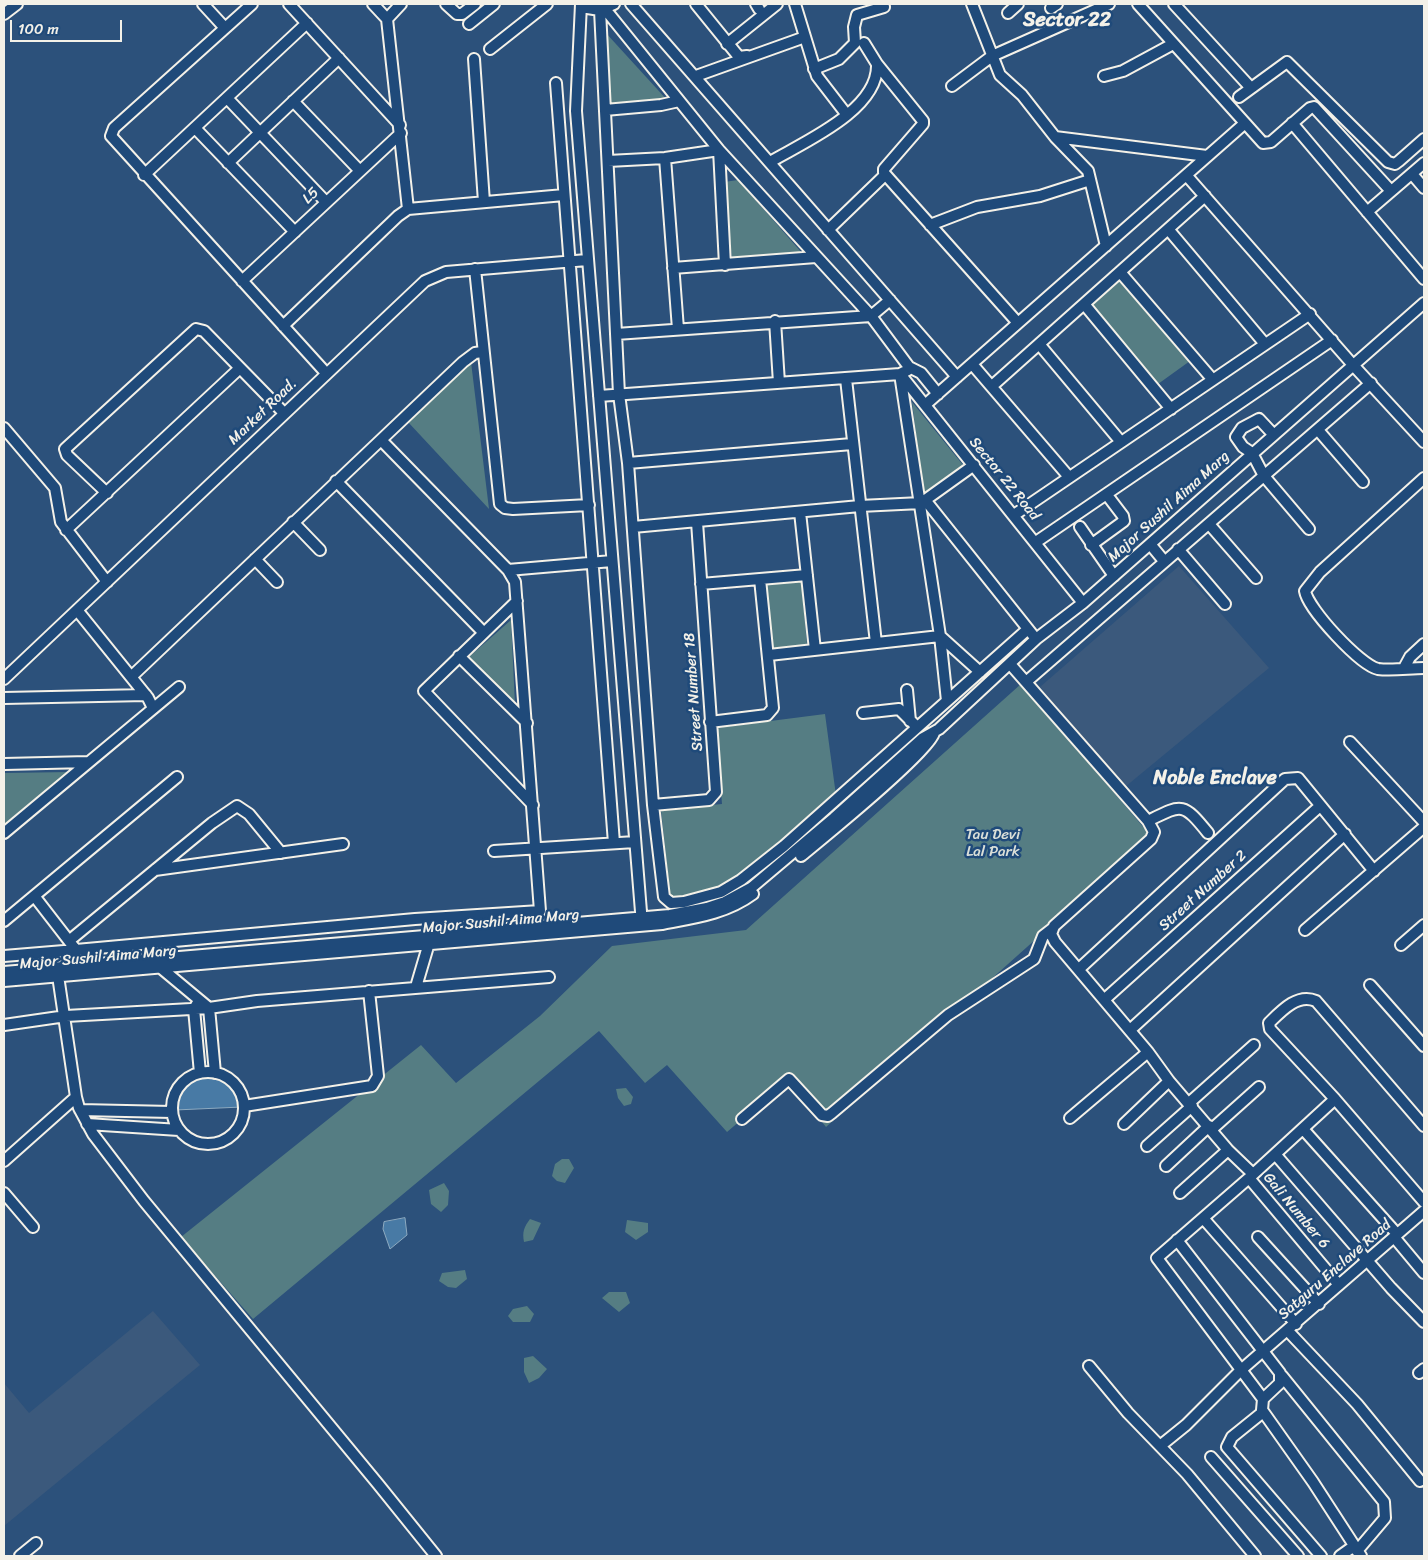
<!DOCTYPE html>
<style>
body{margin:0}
#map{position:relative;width:1428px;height:1560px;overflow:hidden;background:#2c517b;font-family:Sriracha,sans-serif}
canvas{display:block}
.frame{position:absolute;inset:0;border:5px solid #f4f1e8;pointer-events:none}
.scale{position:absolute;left:10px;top:20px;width:112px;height:22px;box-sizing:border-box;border:2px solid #f4f1e8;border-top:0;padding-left:6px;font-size:15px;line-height:18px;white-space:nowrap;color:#f4f1e8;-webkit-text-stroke:4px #1f4a7a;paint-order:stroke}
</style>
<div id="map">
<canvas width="1428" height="1560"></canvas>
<div class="frame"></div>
<div class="scale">100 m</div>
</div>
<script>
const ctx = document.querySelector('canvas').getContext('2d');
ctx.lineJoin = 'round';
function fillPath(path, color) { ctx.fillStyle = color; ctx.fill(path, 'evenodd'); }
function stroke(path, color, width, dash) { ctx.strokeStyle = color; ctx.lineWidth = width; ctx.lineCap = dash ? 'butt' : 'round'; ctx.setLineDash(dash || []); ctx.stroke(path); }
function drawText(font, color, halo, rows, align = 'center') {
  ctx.font = font + ' Sriracha,sans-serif'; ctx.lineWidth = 5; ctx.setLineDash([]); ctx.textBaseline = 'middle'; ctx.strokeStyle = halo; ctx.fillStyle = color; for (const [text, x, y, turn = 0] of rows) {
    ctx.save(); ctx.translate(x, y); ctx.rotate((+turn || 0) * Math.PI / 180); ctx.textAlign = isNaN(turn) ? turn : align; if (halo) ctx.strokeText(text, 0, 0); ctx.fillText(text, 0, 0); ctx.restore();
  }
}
fillPath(new Path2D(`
 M 1179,566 L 1269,668 L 1125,787 L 1040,687 Z
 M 153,1311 L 200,1365 L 4,1526 L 4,1383 L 29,1413 Z`), '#3b597c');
fillPath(new Path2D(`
 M 605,32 L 668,101 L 607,107 Z
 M 738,180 L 802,253 L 732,260 L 724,182 Z
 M 1122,279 L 1190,361 L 1158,384 L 1092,304 Z
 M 471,362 L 489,509 L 408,422 Z
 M 912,402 L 963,465 L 924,497 Z
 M 801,579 L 807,645 L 771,649 L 765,582 Z
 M 511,620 L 515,705 L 469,657 Z
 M 1021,684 L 1151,836 L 826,1127 L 788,1080 L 727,1132 L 667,1065 L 645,1083 L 599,1031 L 253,1319 L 181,1237 L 421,1045 L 456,1083 L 540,1016 L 612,946 L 746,930 Z
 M 825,714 L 837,803 L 722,892 L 672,910 L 661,810 L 722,804 L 716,728 Z
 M 71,772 L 4,828 L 4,773 Z
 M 626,1088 L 633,1097 L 631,1104 L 624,1106 L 618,1098 L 616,1089 Z
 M 562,1159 L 569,1159 L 574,1168 L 565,1183 L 557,1181 L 552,1176 L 555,1164 Z
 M 444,1183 L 449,1191 L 448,1205 L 441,1212 L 431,1204 L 429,1190 Z
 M 530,1219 L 541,1223 L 533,1240 L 524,1242 C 522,1232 524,1227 530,1219 Z
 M 627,1220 L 648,1223 L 648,1232 L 636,1240 L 625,1232 Z
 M 465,1270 L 467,1279 L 456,1288 L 448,1287 L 439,1281 L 442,1273 Z
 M 609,1292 L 626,1292 L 630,1303 L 619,1312 L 602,1298 Z
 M 527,1306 L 534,1314 L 530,1322 L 513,1322 L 508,1316 L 513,1309 Z
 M 533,1356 L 547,1369 L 539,1378 L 529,1383 L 524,1372 L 524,1358 Z`), '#557d83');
const water = new Path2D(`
 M 206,1076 C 227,1078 236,1087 242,1107 L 175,1110 C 177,1088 185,1082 206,1076 Z
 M 405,1218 L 407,1235 L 390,1249 L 383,1229 L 384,1222 Z`);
fillPath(water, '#487aa5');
stroke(water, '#8daac0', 1);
const minor = new Path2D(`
 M 203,4 L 225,28
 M 252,4 L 114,128 L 111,136 L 326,373
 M 289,4 L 400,125
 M 373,4 L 387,19
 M 401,4 L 387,19 L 408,209
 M 446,4 L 457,14 L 462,14 L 475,4
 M 581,4 L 576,111 L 642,924
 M 631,4 L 957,377
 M 696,4 L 739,57 L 747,56
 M 756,4 L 759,9
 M 795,4 L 817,76 L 847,115
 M 972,4 L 1000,75 L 1022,95 L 1055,137 L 1088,171 L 1106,246
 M 1138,4 L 1263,143 L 1271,142 L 1310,108 L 1314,107 L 1391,191
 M 1174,4 L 1251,88
 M 581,7 L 600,10 L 614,4
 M 1051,8 L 1057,4
 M 600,10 L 619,394 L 628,463 L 653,805 L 664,897 L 671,903 L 684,902 L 721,892 L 741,880 L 784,846 L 947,701 L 940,636 L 900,374
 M 1008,13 L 1018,4
 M 4,14 L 17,4
 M 469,24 L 494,4
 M 864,43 L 877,64 L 923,121 L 923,124 L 884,169 L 884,173 L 1018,323
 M 727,44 L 777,4
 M 490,49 L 547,4
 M 474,59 L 484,202
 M 814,69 L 839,59 L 855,43 L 854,27 L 857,15 L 884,7 L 883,4
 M 696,76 L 805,37
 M 1104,76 L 1123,71 L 1173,44
 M 556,83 L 614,843
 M 952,86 L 992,56 L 1109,4
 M 1239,97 L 1287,62 L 1388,162 L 1395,164 L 1399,161 L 1424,139
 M 227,98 L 326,202
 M 293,101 L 360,171
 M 605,110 L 661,105 L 679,101
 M 1292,123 L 1424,279
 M 195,128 L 295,232
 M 1055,137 L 1207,156
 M 665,158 L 678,329
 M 608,161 L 665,158 L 719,150 L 725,265
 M 770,162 C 804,142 879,110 877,64
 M 228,163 L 339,58
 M 1412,174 L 1424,188
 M 144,175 L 307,23
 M 1187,176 L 1353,365 L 1424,442
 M 1367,212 L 1424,163
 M 930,225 L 977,207 L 1040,196 L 1090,180
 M 1168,229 L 1265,344
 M 828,230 L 885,175
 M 673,268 L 816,257
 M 475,269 L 500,504 L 505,508 L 513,509 L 589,505
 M 1120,272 L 1213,380
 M 242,281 L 401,133
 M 1084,304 L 1171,409
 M 775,321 L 779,383
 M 283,326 L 398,216 L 408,209 L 564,195
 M 616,334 L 871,316 L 890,300
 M 1039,344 L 1121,442
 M 972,364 L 1069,477
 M 909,367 L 921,373 L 938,394
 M 901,375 L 1083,603
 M 846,379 L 876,643
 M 992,386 L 1205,196
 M 599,396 L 900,374 L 908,370 L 909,367 L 871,316 L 719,150 L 605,9
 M 925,405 L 1244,124
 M 4,428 L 55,488 L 61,522 L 107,582
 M 1318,430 L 1363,482
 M 1273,434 L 1259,419 L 1242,428 L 1236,437 L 1243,447 L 1252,453 L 1264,476 L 1309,529
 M 628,463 L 852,444
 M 1424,478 L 1320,572 L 1305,591 C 1308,609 1360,665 1378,669 C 1392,671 1410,668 1424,668
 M 336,481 L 484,633
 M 107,493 L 67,455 L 65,449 L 196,329 L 204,331 L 284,413
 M 926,501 L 1036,639
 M 800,512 L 815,650
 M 1014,515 L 1310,314
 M 293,522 L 320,550
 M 1209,524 L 1256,578
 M 633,527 L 860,506 L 921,503 L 974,465
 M 1080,527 L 1114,576
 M 66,530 L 240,368
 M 1036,542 L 1332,340
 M 1150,544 L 1164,561
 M 1091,545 L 1124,521 L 1123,516 L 1107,495
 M 1178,549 L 1225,604
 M 255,559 L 277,582
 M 508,570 L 612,561
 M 701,584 L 807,575
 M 517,601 L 424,691 L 533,805
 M 77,610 L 148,698 L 153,708
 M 769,655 L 940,636 L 980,672
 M 459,656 L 527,723
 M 1010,664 L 1148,821 L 1154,832 L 1151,839 L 1054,926 L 1051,934 L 1055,942 L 1148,1052 L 1169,1081 L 1228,1150 L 1253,1174
 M 1404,668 L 1410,657 L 1424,644
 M 131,677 L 463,362 L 475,353 L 482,352
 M 4,679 L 425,281 L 446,272 L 587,260
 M 1026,682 L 1371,383
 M 907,690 L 910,721
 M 4,698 L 146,695
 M 947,701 L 1028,629
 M 863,713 L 899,709 L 917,727
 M 710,722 L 767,715 L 773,708 L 760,579
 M 1350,742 L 1424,822
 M 4,764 L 88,762
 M 653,805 L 709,800 L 716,792 L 697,522
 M 1148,821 C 1182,804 1183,802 1208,833
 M 4,833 L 179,687
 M 494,851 L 635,842
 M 801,856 C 824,837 928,753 934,733
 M 155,870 L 343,844
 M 35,897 L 76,950 L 415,919 L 540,911 L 515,582 L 508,570 L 381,440
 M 4,921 L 177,777
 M 1305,930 L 1424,827
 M 70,940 L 212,823 L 237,806 L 249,814 L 281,853
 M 1401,945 L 1424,925
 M 4,956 L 76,950
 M 161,968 L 209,1008 L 215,1073
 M 57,969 L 76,1097 L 79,1108 L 93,1134 L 144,1201 L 378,1484 L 436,1556
 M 1079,969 L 1285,779 L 1298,778 L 1374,871
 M 4,972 L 670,915 L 707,908 L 725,902 L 751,888 L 834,818 L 923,738 L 939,729 L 1036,639 L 1083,603 L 1424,303
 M 4,981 L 662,924 C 694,918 726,914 753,894
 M 1370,985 L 1424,1046
 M 416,987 L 429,943
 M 1105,999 L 1320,806
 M 197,1004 L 194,1009 L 200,1073
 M 4,1025 L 66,1016 L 209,1008 L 257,1001 L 549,977
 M 1130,1030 L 1345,834
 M172 1108a36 36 0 1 1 72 0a36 36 0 1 1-72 0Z
 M 1189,1103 L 1254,1045
 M 244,1106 L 372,1086 L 378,1076 L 369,991
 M 80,1110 L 172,1112
 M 1070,1118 L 1148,1052
 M 742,1119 L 789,1079 L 822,1115 L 828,1116 L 832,1113 L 948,1015 L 1034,959 L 1043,936 L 1052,929
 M 87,1124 L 179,1130
 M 1124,1124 L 1169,1081
 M 1424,1126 L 1316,1001 C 1298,993 1282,1010 1269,1023 L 1270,1029 L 1335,1099 L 1424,1202
 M 1212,1129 L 1259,1087
 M 1303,1129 L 1397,1234
 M 1147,1146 L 1192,1106
 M 1275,1154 L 1391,1288 L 1424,1322
 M 4,1161 L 76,1097
 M 1166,1166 L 1209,1126
 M 1249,1178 L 1339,1285
 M 4,1193 L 33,1227
 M 1180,1193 L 1228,1150
 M 1203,1218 L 1296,1324
 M 1258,1237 L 1319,1304
 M 1394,1237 L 1424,1273
 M 1177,1240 L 1280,1373 L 1280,1383 L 1263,1399 L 1262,1410 L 1313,1482 L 1361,1556
 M 1288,1331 L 1357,1404 L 1420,1481
 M 1089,1366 L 1128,1413 L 1187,1474 L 1255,1556
 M 1419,1373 L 1424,1369
 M 1282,1376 L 1384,1502 L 1385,1518 L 1357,1551
 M 1263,1399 L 1157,1258 L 1249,1178 L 1335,1099
 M 1263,1412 L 1232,1437 L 1227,1447 L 1321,1556
 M 1160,1446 L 1186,1425 L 1241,1370 L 1424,1211
 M 1211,1457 L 1298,1556
 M 20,1556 L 36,1543
 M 1340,1556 L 1354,1546`);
stroke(minor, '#f4f1e8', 14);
stroke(minor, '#1f4a7a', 10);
drawText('15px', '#f4f1e8', '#1f4a7a', [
 ["L5",311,196,-43],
 ["Market Road.",263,412,-44],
 ["Sector 22 Road",1004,479,51],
 ["Major Sushil Aima Marg",1169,507,-42],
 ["Street Number 18",694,692,-94],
 ["Street Number 2",1203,891,-42],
 ["Major Sushil Aima Marg",501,922,-5],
 ["Major Sushil Aima Marg",98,958,-5],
 ["Gali Number 6",1296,1211,50],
 ["Satguru Enclave Road",1335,1270,-41]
]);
drawText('15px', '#dce0d9', '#1f4a7a', [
 ["Tau Devi",993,835],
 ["Lal Park",993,852]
]);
drawText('bold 20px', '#f4f1e8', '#1f4a7a', [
 ["Sector 22",1067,21],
 ["Noble Enclave",1215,779]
]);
</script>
